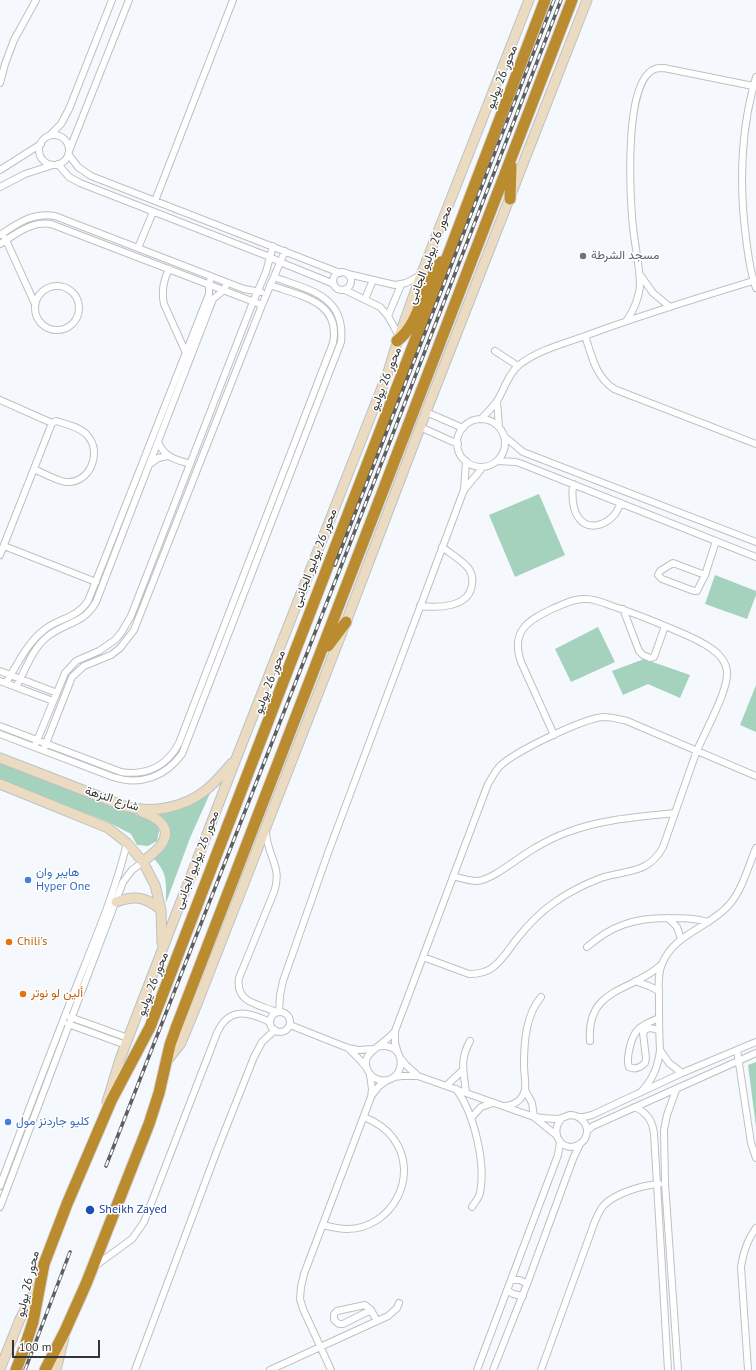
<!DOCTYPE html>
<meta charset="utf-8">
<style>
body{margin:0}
#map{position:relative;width:756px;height:1370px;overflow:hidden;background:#f5f9fd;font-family:"PT Sans",sans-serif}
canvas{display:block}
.scale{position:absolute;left:12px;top:1340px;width:88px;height:18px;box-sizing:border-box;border:2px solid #323435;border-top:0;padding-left:5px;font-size:12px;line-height:14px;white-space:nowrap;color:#323435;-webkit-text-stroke:3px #fff;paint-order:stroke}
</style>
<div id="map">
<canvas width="756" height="1370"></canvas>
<div class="scale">100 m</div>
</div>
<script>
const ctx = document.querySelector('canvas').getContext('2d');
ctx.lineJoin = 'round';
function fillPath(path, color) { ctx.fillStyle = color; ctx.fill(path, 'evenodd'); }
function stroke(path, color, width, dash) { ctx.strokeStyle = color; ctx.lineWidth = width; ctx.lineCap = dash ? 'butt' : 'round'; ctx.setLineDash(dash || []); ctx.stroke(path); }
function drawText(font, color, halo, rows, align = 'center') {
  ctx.font = font + ' "PT Sans",Vazirmatn,sans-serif'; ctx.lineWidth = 3; ctx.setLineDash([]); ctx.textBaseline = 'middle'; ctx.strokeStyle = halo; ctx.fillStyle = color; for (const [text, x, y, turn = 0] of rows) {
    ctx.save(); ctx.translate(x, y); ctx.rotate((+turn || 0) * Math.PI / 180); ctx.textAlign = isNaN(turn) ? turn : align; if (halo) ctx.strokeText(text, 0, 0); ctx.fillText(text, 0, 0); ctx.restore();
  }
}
fillPath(new Path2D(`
 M 539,494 L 565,555 L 515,577 L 489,515 Z
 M 715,575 L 756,591 L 756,595 L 747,619 L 705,604 Z
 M 598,627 L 615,662 L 571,682 L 555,649 Z
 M 644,659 L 690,675 L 680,698 L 648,684 L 623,695 L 612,671 Z
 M 756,685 L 756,732 L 740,725 Z
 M 0,763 L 146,818 L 157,824 L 159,831 L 157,841 L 148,846 L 137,845 L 131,834 L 106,821 L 0,781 Z
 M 212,789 L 190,838 L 166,903 C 166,884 168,873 154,859 C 164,849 168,844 171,830 L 158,813 Z
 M 756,1062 L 756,1127 L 748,1065 Z`), '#a4d2bc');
const street = new Path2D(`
 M 756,77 C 741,128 739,184 746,238 C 748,254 750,272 756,288
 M 0,83 L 5,64 L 14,40 L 36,0
 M 50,135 L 61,124 L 69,109 L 112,0
 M39 150a15 15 0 1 1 30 0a15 15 0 1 1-30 0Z
 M 69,151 L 129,0
 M 69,155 L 78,167 L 91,176 L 340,273
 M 58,164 L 69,177 L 80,183 L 270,257 L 280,262 L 334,284
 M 0,170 L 41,144
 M 0,187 L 25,174 L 53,165
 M 155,201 L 233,0
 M 0,235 C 18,223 33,212 55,216 L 244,289 L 261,292
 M 5,238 L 35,304
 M 0,244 C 16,234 31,221 51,224 L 262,305
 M 138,248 L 153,212
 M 169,269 C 163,281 161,291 164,304 L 186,353
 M333 281a9 9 0 1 1 18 0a9 9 0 1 1-18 0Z
 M 348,274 L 395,285 L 406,283 L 421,275
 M 641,276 L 653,293 L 670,307
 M35 308a22 22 0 1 1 44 0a22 22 0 1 1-44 0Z
 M 345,290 L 380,307 L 388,316 L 399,336
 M 365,299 L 373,280
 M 388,316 L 401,285
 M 627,320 C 634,310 638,300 640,287 C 640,267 635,247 633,227 C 630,199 623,80 655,69 C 657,68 661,68 664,68 L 753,86
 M 585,336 C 592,356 595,376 614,389 L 756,444
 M 495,351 L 518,366
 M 0,400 L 52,423
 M 497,401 L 499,427
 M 426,412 L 463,428
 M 481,419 C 486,414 492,408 497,401 C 504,390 508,374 519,365 C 538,350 563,344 585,336 C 641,315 697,298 753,281
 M457 443a24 24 0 1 1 48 0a24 24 0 1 1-48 0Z
 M 420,427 L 458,444
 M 505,437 L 523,452 L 756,542
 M 158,442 C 165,458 175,459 190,464
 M 497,461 L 516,462 L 522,464 L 756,557
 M 150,464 L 158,458 L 168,456
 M 573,484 C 572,494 572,508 578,517 C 588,532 606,525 615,514 C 617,511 619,507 621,503
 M 464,490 L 466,461
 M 4,546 L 96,582
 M 0,555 L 52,423 L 56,421 C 66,424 80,427 87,435 C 103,452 90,484 66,482 C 57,481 43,473 34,469
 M 705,575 L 673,563 L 660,571 L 658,575 L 662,579 L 694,591 L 697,591 L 705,575 L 716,541
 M 420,606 C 437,608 470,608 472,584 C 473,579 472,574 469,569 C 462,560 451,554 442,547
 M 623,609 L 639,651 L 643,655 L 650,658 L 654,657 L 665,626
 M 0,671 L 57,693
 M 0,681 L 53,701
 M 6,683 C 17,665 27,643 44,630 C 60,617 75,620 88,601 L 209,294 L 209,284 L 211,277
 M 16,687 C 25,671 32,649 47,637 C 65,622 83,625 96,602 L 213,299 L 224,290 L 227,283
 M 0,726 L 121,772 C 147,776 167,766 179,743 L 333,343 C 341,301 300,296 270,285
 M 0,734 L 113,777 C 140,786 165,777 182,754 L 341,342 C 346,295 308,290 274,277
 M 36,743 L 65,673 L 76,661 L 99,651 L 115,640 L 121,633 L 131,616 L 253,302 L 266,272 L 273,246
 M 45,746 L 72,677 L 84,666 L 111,655 L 120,648 L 134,630 L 262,305 L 285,251
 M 266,832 C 267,856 283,867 274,892 L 239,978 C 235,1003 259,1004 276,1012
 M 453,876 C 461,878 469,881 477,881 C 493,880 520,856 535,848 C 545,842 557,836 568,832 C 602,819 639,817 675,813
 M 668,918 L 677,927 L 681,939
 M 587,947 C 612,925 635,918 668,918 C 682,918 694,918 708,922
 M 423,957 L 469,974 C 478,974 485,973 492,968 C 502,961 509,949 516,940 C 527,926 540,912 555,902 C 569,892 585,884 601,878 C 626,870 649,874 663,847 C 674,816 685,784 696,753 C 704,733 729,690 727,671 C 726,662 719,654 712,649 C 701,641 689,636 677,631 C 656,622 634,613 612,606 C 604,603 595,599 586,599 C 575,598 564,604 554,608 C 529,620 510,630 521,662 L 554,735
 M 635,981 L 649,986 L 659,991
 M270 1022a10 10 0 1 1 20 0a10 10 0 1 1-20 0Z
 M 279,1012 L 280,995 L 283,981 L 328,853 L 462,495 L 464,490 L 483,467
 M 70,1017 L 128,1038
 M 68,1024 L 126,1045
 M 290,1025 L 348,1048 L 358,1050 L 374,1049
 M 395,1031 L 395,1043 L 398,1053
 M 659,1031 C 654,1028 646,1026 643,1033 L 646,1058 L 645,1063 C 640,1068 635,1070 629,1067 C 627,1062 628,1056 629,1051 C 633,1030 639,1026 659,1018
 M 590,1041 C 586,987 632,992 661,965
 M 377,1047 C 409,1039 407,1085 380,1080 C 375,1079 371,1076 368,1071 C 361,1058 372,1051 381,1044 C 386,1040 391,1036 395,1031 L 488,784 C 492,778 495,771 500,766 C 516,751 582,719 603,717 C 612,717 619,719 627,721 L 756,776
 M 348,1048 L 361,1061 L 366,1067
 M 660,1050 L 669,1063 L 682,1073
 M 737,1050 L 751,1143 L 756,1158
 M 401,1059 L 406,1065 L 418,1076
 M 394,1077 L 402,1076 L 418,1076 L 534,1117 C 542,1118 550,1119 558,1119 C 563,1118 566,1116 570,1115 C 578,1115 586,1121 587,1130 C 587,1135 585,1140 581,1143 C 565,1156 547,1134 562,1118
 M 447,1085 L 462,1071
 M 456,1089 C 474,1113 486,1163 480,1193 C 479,1198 475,1202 472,1207
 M 525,1090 L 532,1103 L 534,1117
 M 676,1090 L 667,1115 L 664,1130 L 665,1183 L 678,1370
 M 641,1092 C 653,1079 658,1067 660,1050 C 659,1033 659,1017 659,1001 C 659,989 657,975 662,964 C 674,934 708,928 728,906 C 742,891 748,867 756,848
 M 466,1093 C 464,1072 459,1061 470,1041
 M 372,1095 L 379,1086 L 386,1081
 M 505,1106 C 514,1105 523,1100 525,1089 C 526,1082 524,1073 524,1065 C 524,1041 526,1015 541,997
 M 635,1107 C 647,1113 652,1120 654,1133 L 668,1370
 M 578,1117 L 584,1117 L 592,1115 L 682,1073 L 756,1042
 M 471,1118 L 481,1107 L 493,1103
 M 535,1118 L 556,1135
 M 587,1131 L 593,1126 L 756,1053
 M 0,1186 C 23,1124 47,1062 71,1000 C 91,948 114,897 127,843
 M 0,1207 L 123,882 L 132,870 L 143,862
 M 323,1225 C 331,1227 339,1229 347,1229 C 392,1229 421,1175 393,1138 C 386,1128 376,1122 364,1117
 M 95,1266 L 132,1239 L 144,1222 L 217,1033 C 229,1006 249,1012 270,1022
 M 511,1280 L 520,1280 L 527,1284
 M 507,1290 L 513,1294 L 523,1296
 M 371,1310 L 343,1324 L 339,1324 L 334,1320 L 334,1314 L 337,1311 L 365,1305 L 371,1310 L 377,1321
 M 135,1370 L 218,1148 L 254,1057 L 262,1042 L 275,1030
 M 270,1370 L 388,1316 L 397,1308 L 399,1303
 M 331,1370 L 303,1309 L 300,1299 L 301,1287 L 304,1274 L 371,1097 L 372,1089 L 370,1075
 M 477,1370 L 558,1155 L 560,1142
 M 493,1370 L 527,1284 L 573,1159 L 580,1144
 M 541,1370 L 595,1221 C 598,1215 600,1209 604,1205 C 616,1193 643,1185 659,1184
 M 748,1370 L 741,1267 C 743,1253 747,1240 756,1228`);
const secondary = new Path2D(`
 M 0,758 L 124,806 C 152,814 183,808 206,790 C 216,782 223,773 232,763
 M 0,784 L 108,828 L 127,843 L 143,862 L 155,885 L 161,910 L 162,943
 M 142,812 C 156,817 174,827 161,845 C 157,851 149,856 143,862
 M 116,902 C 136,895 146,897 161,910
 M 166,1062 L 181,1043 L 197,1004 L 346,622 L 426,412 L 587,0
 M 107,1102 L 120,1059 L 236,759 L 388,372 L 399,336 L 421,275 L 529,0
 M 0,1369 L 20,1319 L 38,1285
 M 56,1370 L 64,1338`);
const highway = new Path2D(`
 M 510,199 L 511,166
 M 397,341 C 422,322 421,285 441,262
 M 328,646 L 346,622
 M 16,1370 L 25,1346 L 33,1322 L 44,1264 L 67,1204 L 111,1101 L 150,1027 L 448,255 L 545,0
 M 45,1370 L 65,1331 L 86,1284 L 149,1124 L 159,1093 L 170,1045 L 176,1028 L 572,0`);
stroke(street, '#bdc1c4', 8);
stroke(secondary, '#bdc1c4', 11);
stroke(highway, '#d6d6d7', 13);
stroke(street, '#fff', 6);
stroke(secondary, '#ebdcc1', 9);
stroke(highway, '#bb8b2f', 11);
const rail = new Path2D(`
 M 335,565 L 554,0
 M 106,1166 L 387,449 L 561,0
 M 25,1370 L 70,1252`);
stroke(rail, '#5c5e60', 3.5);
stroke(rail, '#fff', 2, [6]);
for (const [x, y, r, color] of [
 [583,256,4,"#6b7280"],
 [28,880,4,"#3f7fe0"],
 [9,942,4,"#e8710a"],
 [23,994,4,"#e8710a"],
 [8,1122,4,"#3f7fe0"],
 [90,1210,5,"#1a4fb4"]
]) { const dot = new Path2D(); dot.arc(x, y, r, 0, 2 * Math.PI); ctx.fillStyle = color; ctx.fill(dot); stroke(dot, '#fff', 1.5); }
drawText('12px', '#323435', '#fff', [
 ["محور 26 يوليو",502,77,-69],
 ["محور 26 يوليو الجانبى",430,255,-69],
 ["محور 26 يوليو",386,379,-69],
 ["محور 26 يوليو الجانبى",315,558,-69],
 ["محور 26 يوليو",270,682,-69],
 ["شارع النزهة",112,799,18],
 ["محور 26 يوليو الجانبى",197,860,-69],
 ["محور 26 يوليو",153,984,-69],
 ["محور 26 يوليو",28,1284,-77]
]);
drawText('12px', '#5b616d', '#fff', [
 ["مسجد الشرطة",591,256]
], 'left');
drawText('12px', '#366cbe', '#fff', [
 ["هايبر وان",36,873],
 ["Hyper One",36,887],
 ["كليو جاردنز مول",16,1122]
], 'left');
drawText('12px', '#c56008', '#fff', [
 ["Chili's",17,942],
 ["ألين لو نوتر",31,994]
], 'left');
drawText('12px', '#164399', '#fff', [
 ["Sheikh Zayed",99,1210]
], 'left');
</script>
